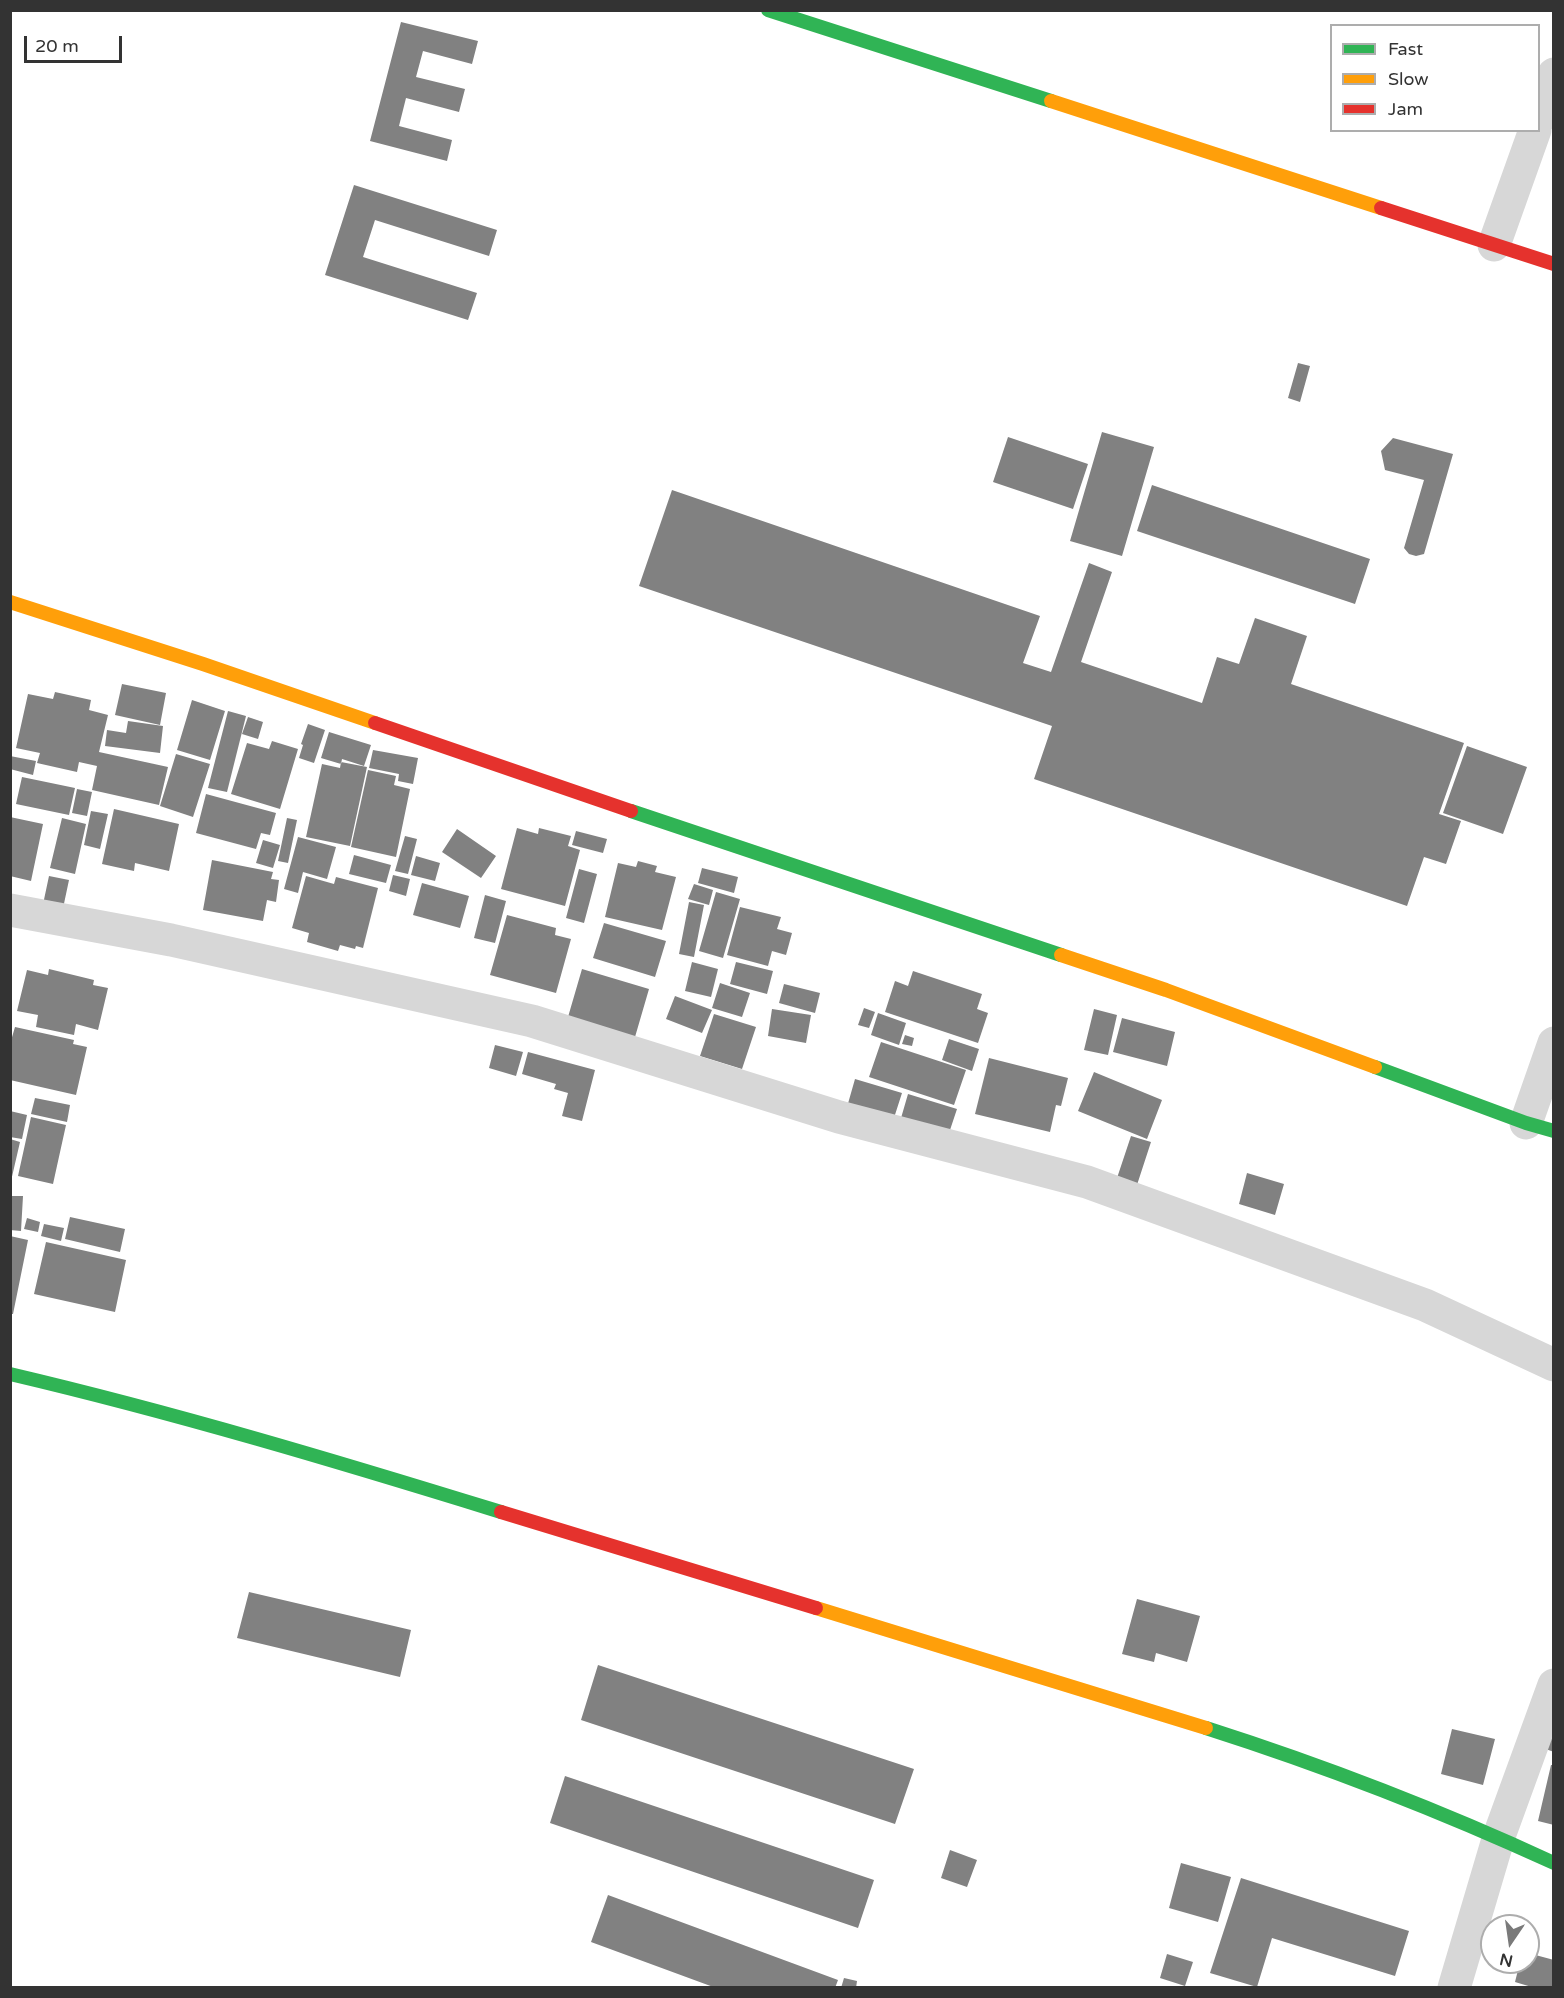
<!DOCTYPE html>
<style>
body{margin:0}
#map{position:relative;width:1564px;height:1998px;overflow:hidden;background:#fff;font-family:"Varela Round",sans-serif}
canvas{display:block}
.frame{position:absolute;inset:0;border:12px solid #333;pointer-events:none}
.legend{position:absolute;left:1330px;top:24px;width:210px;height:108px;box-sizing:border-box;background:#fff;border:2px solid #adadad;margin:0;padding:8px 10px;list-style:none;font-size:18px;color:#333}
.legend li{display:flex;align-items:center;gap:12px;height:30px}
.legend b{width:30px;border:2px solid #adadad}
.north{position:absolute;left:1480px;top:1914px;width:60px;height:60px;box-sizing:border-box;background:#fff;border:2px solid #adadad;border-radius:50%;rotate:193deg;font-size:16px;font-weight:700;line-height:24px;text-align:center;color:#333}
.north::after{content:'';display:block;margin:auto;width:21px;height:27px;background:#7a7a7a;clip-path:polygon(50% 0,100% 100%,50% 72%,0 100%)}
.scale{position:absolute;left:24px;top:36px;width:98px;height:27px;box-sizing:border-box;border:3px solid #333;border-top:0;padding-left:8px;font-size:18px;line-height:21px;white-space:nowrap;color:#333;-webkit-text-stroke:4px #fff;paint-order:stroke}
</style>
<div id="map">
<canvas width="1564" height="1998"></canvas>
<div class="frame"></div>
<ul class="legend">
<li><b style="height:8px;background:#30b455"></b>Fast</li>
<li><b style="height:8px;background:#ff9f0a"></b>Slow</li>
<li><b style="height:8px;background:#e5322d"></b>Jam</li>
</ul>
<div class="north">N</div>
<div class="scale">20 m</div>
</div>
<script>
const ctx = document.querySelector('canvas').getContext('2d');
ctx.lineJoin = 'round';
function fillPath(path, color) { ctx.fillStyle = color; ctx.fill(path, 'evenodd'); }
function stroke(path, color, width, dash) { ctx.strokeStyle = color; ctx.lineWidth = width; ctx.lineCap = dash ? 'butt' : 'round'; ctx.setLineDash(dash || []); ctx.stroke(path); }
fillPath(new Path2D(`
 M 401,22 L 478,41 L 472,64 L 423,51 L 416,77 L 465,89 L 459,112 L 406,98 L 399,126 L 452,140 L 447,161 L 370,141 Z
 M 354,185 L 497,230 L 489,256 L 375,220 L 363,257 L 477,293 L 468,320 L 325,275 Z
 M 1298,363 L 1310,366 L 1300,402 L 1288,398 Z
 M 1102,432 L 1154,447 L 1122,556 L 1070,541 Z
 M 1008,437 L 1088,464 L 1073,509 L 993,482 Z
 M 1393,438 L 1453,454 L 1424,554 L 1416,556 L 1409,554 L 1404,548 L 1424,480 L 1385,470 L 1381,451 Z
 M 1152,485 L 1370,559 L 1355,604 L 1137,531 Z
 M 672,490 L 1040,616 L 1023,663 L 1051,672 L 1089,563 L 1112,572 L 1081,662 L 1202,703 L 1217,657 L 1239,664 L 1255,618 L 1307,636 L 1291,684 L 1464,743 L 1439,814 L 1461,821 L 1446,864 L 1424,857 L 1407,906 L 1034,779 L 1052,726 L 639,586 Z
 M 122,684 L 166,693 L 160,725 L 115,715 Z
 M 55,692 L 91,700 L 89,710 L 108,715 L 99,752 L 168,767 L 159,805 L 92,790 L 97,766 L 79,762 L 77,772 L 37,763 L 40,753 L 16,748 L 28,694 L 53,699 Z
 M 192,700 L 225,711 L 210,760 L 177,750 Z
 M 228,711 L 246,716 L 227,792 L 208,788 Z
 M 248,717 L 263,722 L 258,739 L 242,734 Z
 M 128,721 L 163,726 L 160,753 L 105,746 L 107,730 L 126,733 Z
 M 308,724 L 325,730 L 314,763 L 299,758 L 303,745 L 301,744 Z
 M 329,732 L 371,745 L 364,766 L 342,759 L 341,764 L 321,758 Z
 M 272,741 L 298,749 L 280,809 L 231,794 L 247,743 L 269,749 Z
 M 1467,746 L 1527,767 L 1503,834 L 1443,813 Z
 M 373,750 L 418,758 L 413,784 L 398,781 L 399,774 L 369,768 Z
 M 176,754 L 210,764 L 193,817 L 160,806 Z
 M 10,756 L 36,761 L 33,775 L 10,769 Z
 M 341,762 L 367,767 L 350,846 L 306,837 L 322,764 L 340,768 Z
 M 368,770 L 396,776 L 394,785 L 410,789 L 396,857 L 351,847 Z
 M 22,777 L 75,788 L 69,815 L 16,804 Z
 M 77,789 L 92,792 L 87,816 L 72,813 Z
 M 206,794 L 276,813 L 270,835 L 261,833 L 256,849 L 196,833 Z
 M 114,809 L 179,824 L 169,871 L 135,863 L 134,871 L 102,864 Z
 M 91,811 L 108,814 L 100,849 L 84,845 Z
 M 10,817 L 43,824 L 31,881 L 10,876 Z
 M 62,818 L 86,824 L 75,874 L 50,868 Z
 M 287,818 L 297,820 L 288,863 L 278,861 Z
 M 517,828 L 538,834 L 539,828 L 571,836 L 568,846 L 580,850 L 565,906 L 501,889 Z
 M 457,829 L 496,856 L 481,878 L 442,852 Z
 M 576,831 L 607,839 L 603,853 L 572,845 Z
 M 405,836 L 417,839 L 408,874 L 395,871 Z
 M 298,837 L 336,847 L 327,879 L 303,872 L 298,893 L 284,889 Z
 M 263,840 L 280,845 L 273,868 L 256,863 Z
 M 354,855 L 391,865 L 386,883 L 349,874 Z
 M 416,856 L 440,863 L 435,881 L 411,875 Z
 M 212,860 L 273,872 L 271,879 L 279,880 L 276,902 L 267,900 L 263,921 L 203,910 Z
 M 638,861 L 657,866 L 655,872 L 676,877 L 662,930 L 605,917 L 618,863 L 636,867 Z
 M 702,868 L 738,877 L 734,893 L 698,883 Z
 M 579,869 L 597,874 L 584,923 L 566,918 Z
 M 393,875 L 410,879 L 406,896 L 389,891 Z
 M 49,876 L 69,880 L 62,913 L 42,909 Z
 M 306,876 L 334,884 L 336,877 L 378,888 L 363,948 L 356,946 L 355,949 L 340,945 L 338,951 L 307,942 L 309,933 L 292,928 Z
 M 422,883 L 469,896 L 460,928 L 413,915 Z
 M 694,884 L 713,890 L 709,905 L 688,899 Z
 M 716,892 L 740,899 L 723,958 L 699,951 Z
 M 485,895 L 506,901 L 495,943 L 474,938 Z
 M 689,902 L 704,905 L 694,957 L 679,954 Z
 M 740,907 L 781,917 L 777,929 L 792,933 L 786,955 L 772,951 L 768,966 L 727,955 Z
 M 507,915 L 556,928 L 555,935 L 571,939 L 556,993 L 490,975 Z
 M 604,923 L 666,941 L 655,977 L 593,958 Z
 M 692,962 L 718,969 L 711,997 L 685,991 Z
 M 736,962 L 773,971 L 767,994 L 730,984 Z
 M 49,969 L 94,980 L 93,985 L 108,988 L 98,1030 L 76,1024 L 74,1035 L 36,1027 L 38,1015 L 17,1011 L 27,970 L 48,975 Z
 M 582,969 L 649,989 L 635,1037 L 568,1017 Z
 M 913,971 L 982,994 L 977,1009 L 988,1013 L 978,1043 L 885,1012 L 895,981 L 908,986 Z
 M 720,983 L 750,993 L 742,1017 L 712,1008 Z
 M 784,984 L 820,993 L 815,1013 L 779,1003 Z
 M 675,996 L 712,1010 L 702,1033 L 666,1019 Z
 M 864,1008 L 875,1012 L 869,1028 L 858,1025 Z
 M 772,1009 L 811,1015 L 806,1043 L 768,1036 Z
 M 1094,1009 L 1117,1015 L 1108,1055 L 1084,1050 Z
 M 878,1013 L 906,1023 L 899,1045 L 871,1035 Z
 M 714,1014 L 756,1027 L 742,1069 L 700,1056 Z
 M 1122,1018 L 1175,1032 L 1167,1066 L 1113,1052 Z
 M 15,1027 L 74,1040 L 73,1044 L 87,1047 L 76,1095 L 10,1080 L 10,1044 Z
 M 905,1035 L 914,1038 L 912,1046 L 902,1044 Z
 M 949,1039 L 979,1049 L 972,1071 L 942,1060 Z
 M 881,1042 L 966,1070 L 954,1105 L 869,1077 Z
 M 495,1045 L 523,1052 L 516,1076 L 489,1068 Z
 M 528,1052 L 595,1070 L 582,1121 L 562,1116 L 568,1093 L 554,1089 L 556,1084 L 522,1074 Z
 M 989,1058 L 1068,1078 L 1061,1106 L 1056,1105 L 1050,1132 L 975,1114 Z
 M 1094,1072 L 1162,1100 L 1147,1139 L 1078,1111 Z
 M 855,1079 L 902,1093 L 893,1121 L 847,1107 Z
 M 908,1094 L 957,1109 L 947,1139 L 899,1125 Z
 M 35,1098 L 70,1105 L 67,1122 L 31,1114 Z
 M 10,1111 L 27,1115 L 22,1139 L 10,1137 Z
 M 31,1117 L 66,1125 L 53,1184 L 18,1176 Z
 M 1131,1136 L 1151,1142 L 1135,1191 L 1115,1184 Z
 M 10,1139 L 20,1142 L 11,1181 L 10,1181 Z
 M 1247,1173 L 1284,1184 L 1275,1215 L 1239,1204 Z
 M 10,1196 L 23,1196 L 21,1231 L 10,1230 Z
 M 70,1217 L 125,1229 L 120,1252 L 65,1239 Z
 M 27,1218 L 40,1222 L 38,1232 L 24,1229 Z
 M 44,1224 L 64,1228 L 61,1241 L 41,1236 Z
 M 10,1236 L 28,1240 L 13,1314 L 10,1314 Z
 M 46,1242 L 126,1260 L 115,1312 L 34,1294 Z
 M 249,1592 L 411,1630 L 400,1677 L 237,1638 Z
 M 1137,1599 L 1200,1616 L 1187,1662 L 1156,1653 L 1154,1662 L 1122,1654 Z
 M 598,1665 L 914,1769 L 895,1824 L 581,1720 Z
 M 1554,1711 L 1554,1752 L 1540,1747 Z
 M 1452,1729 L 1495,1739 L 1483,1785 L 1441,1774 Z
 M 1551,1765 L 1554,1765 L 1554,1825 L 1538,1821 Z
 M 565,1776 L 874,1880 L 858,1928 L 550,1823 Z
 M 950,1850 L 977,1860 L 967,1887 L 941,1878 Z
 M 1181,1863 L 1231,1877 L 1218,1922 L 1169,1908 Z
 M 1241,1878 L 1409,1931 L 1395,1976 L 1272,1938 L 1257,1987 L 1210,1973 Z
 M 608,1895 L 838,1980 L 835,1988 L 716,1988 L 591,1942 Z
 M 1528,1953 L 1554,1960 L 1554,1988 L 1535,1988 L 1515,1982 L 1520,1962 L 1528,1962 Z
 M 1167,1954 L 1193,1962 L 1185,1986 L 1160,1978 Z
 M 844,1978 L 857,1981 L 856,1988 L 841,1988 Z`), '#818181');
stroke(new Path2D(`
 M 1538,120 L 1554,74
 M 1494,245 L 1535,130
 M 10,910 L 171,940 L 532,1021 L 839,1117 L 1087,1182 L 1425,1305 L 1554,1365
 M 1526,1123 L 1554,1043
 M 1454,1988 L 1499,1836 L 1554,1685`), '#d7d7d7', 33);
stroke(new Path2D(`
 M 768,10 L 1051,101
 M 631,811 L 1061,955
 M 1375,1067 L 1526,1123 L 1554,1131
 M 10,1374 C 176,1413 339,1462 501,1512
 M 1206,1728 C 1325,1766 1441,1811 1554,1863`), '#30b455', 14);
stroke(new Path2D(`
 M 1051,101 L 1381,208
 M 10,602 L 203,664 L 375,723
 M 1061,955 L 1166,990 L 1375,1067
 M 816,1608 L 1206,1728`), '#ff9f0a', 14);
stroke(new Path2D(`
 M 1381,208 L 1554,264
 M 375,723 L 631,811
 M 501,1512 L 816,1608`), '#e5322d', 14);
</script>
